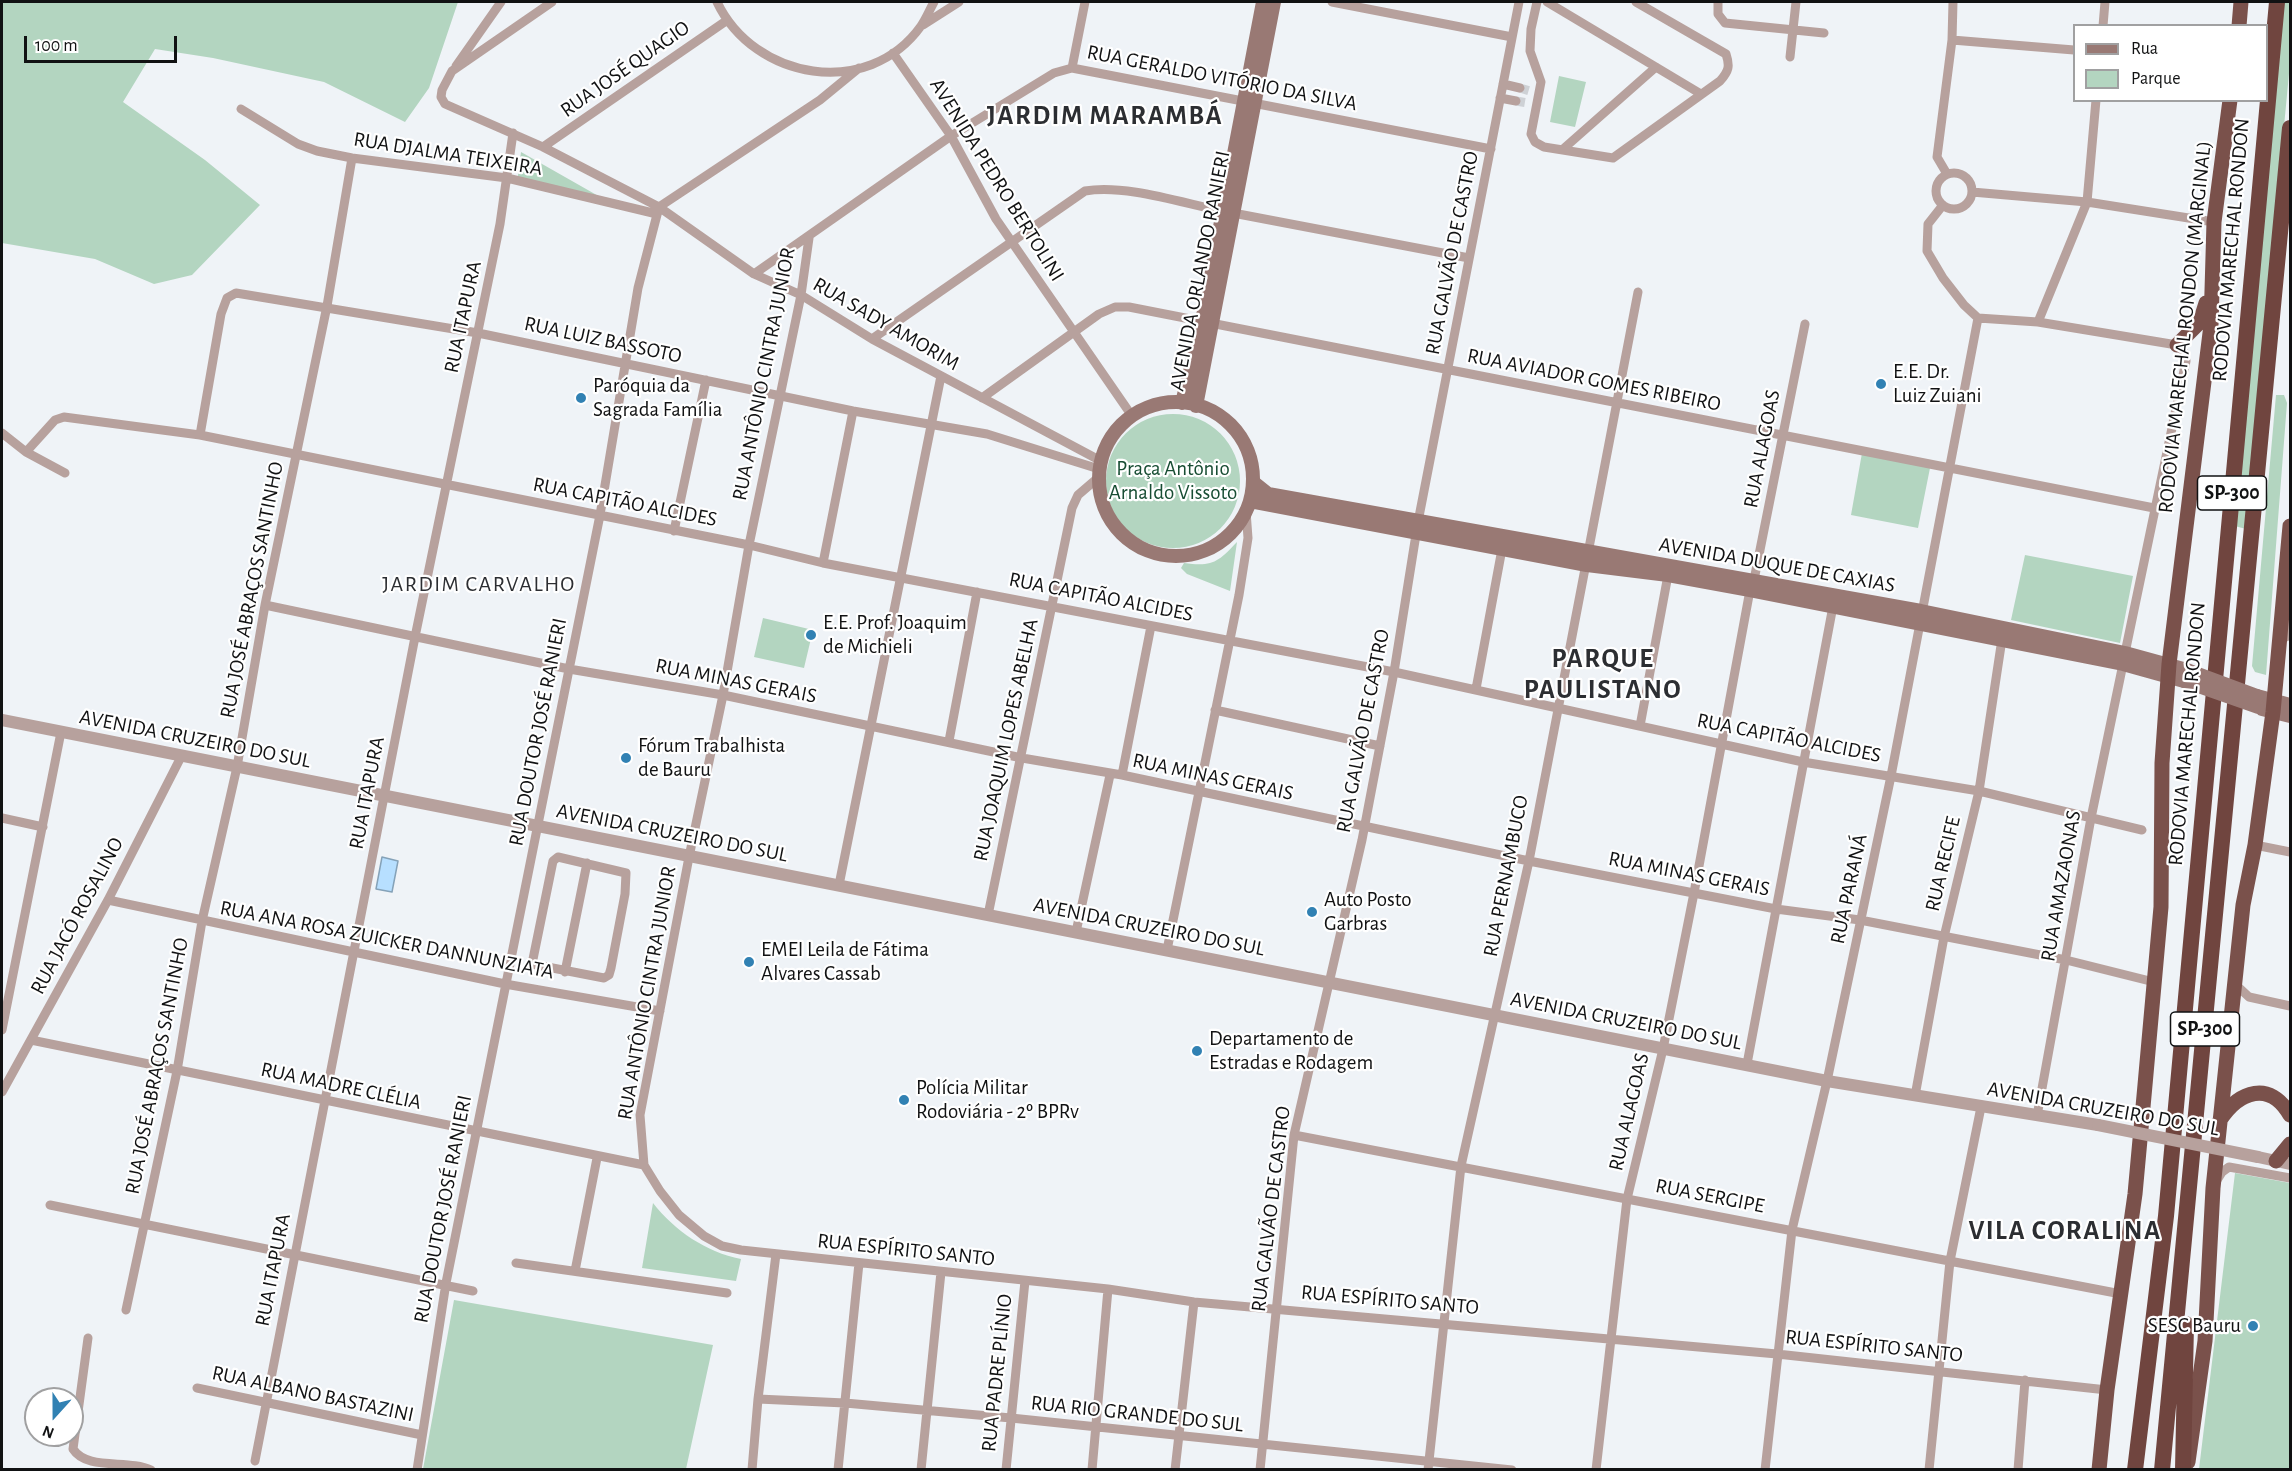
<!DOCTYPE html>
<meta charset="utf-8">
<style>
body{margin:0}
#map{position:relative;width:2292px;height:1471px;overflow:hidden;background:#eff3f7;font-family:"Alegreya Sans",sans-serif}
canvas{display:block}
.frame{position:absolute;inset:0;border:3px solid #111213;pointer-events:none}
.legend{position:absolute;left:2073px;top:24px;width:195px;height:78px;box-sizing:border-box;background:#fff;border:2px solid #a0a0a1;margin:0;padding:8px 10px;list-style:none;font-size:18px;color:#111213}
.legend li{display:flex;align-items:center;gap:12px;height:30px}
.legend b{width:30px;border:2px solid #a0a0a1}
.north{position:absolute;left:24px;top:1387px;width:60px;height:60px;box-sizing:border-box;background:#fff;border:2px solid #a0a0a1;border-radius:50%;rotate:201deg;font-size:16px;font-weight:700;line-height:24px;text-align:center;color:#111213}
.north::after{content:'';display:block;margin:auto;width:21px;height:27px;background:#3181b3;clip-path:polygon(50% 0,100% 100%,50% 72%,0 100%)}
.scale{position:absolute;left:24px;top:36px;width:153px;height:27px;box-sizing:border-box;border:3px solid #111213;border-top:0;padding-left:8px;font-size:18px;line-height:21px;white-space:nowrap;color:#111213;-webkit-text-stroke:4px #fff;paint-order:stroke}
</style>
<div id="map">
<canvas width="2292" height="1471"></canvas>
<div class="frame"></div>
<ul class="legend">
<li><b style="height:8px;background:#997974"></b>Rua</li>
<li><b style="height:16px;background:#b3d5c0"></b>Parque</li>
</ul>
<div class="north">N</div>
<div class="scale">100 m</div>
</div>
<script>
const ctx = document.querySelector('canvas').getContext('2d');
ctx.lineJoin = 'round';
function fillPath(path, color) { ctx.fillStyle = color; ctx.fill(path, 'evenodd'); }
function stroke(path, color, width, dash) { ctx.strokeStyle = color; ctx.lineWidth = width; ctx.lineCap = dash ? 'butt' : 'round'; ctx.setLineDash(dash || []); ctx.stroke(path); }
function drawText(font, color, halo, rows, align = 'center') {
  ctx.font = font + ' "Alegreya Sans",sans-serif'; ctx.lineWidth = 4.5; ctx.setLineDash([]); ctx.textBaseline = 'middle'; ctx.strokeStyle = halo; ctx.fillStyle = color; for (const [text, x, y, turn = 0] of rows) {
    ctx.save(); ctx.translate(x, y); ctx.rotate((+turn || 0) * Math.PI / 180); ctx.textAlign = isNaN(turn) ? turn : align; if (halo) ctx.strokeText(text, 0, 0); ctx.fillText(text, 0, 0); ctx.restore();
  }
}
fillPath(new Path2D(`
 M 2,2 L 458,2 L 429,88 L 405,122 L 324,82 L 213,58 L 155,49 L 123,102 L 205,160 L 260,205 L 192,275 L 154,284 L 95,259 L 2,243 Z
 M 2282,2 L 2290,2 L 2290,63 L 2246,529 L 2231,525 Z
 M 1559,76 L 1586,82 L 1575,127 L 1550,122 Z
 M 521,152 L 616,206 L 517,183 Z
 M 2276,395 L 2284,395 L 2287,403 L 2266,675 L 2255,672 L 2252,666 Z
 M1106 481a67 67 0 1 1 134 0a67 67 0 1 1-134 0Z
 M 1862,453 L 1930,468 L 1918,528 L 1851,515 Z
 M 1237,542 L 1230,591 L 1187,574 L 1181,568 L 1184,563 C 1213,567 1218,562 1237,542 Z
 M 2025,555 L 2133,576 L 2120,643 L 2011,620 Z
 M 763,618 L 813,630 L 804,668 L 754,657 Z
 M 2235,1173 L 2290,1183 L 2290,1469 L 2199,1469 Z
 M 653,1203 C 675,1231 706,1252 741,1259 L 736,1281 L 642,1268 Z
 M 454,1300 L 713,1345 L 686,1469 L 423,1469 Z`), '#b3d5c0');
const water = new Path2D(`
 M 382,857 L 398,861 L 392,892 L 376,889 Z`);
fillPath(water, '#b7dfff');
stroke(water, '#85a2b8', 1.5);
stroke(new Path2D(`
 M 1520,88 L 1530,91
 M 1516,101 L 1528,103`), '#ced1d5', 9, [9, 4.5]);
stroke(new Path2D(`
 M 552,2 L 452,71 L 442,90 L 441,97 L 445,104 L 543,147 L 659,207 L 754,274 L 801,295 L 872,339 L 1101,461
 M 717,2 C 754,80 868,100 921,26 C 926,19 930,9 934,2
 M 1332,2 L 1512,37
 M 1537,2 L 1531,29 L 1530,51 L 1541,82 L 1531,134 L 1535,142 L 1544,147 L 1613,158 L 1720,81 C 1729,71 1730,66 1726,54 L 1636,2
 M 1547,2 L 1701,94
 M 1718,2 L 1718,14 L 1725,23 L 1824,33
 M 923,25 L 959,2
 M 2103,26 L 2105,2
 M 1952,40 L 2074,50
 M 893,53 L 951,136 L 996,219 L 1132,416
 M 1790,57 L 1796,2
 M 456,66 L 501,2
 M 1072,68 L 1085,2
 M 1503,84 L 1520,88
 M 1500,98 L 1516,101
 M 241,109 L 298,144 L 317,151 L 352,158 L 507,178 L 657,214
 M 543,147 L 726,21
 M 1562,150 L 1656,67
 M1936 191a18 18 0 1 1 36 0a18 18 0 1 1-36 0Z
 M 1947,174 L 1937,157 L 1952,40 L 1953,2
 M 1972,192 L 2087,202 L 2214,222
 M 1943,205 L 1928,224 L 1927,251 L 1943,278 L 1964,305 L 1978,318 L 2038,322 L 2177,345 L 2184,352 L 2186,361 L 2125,653
 M 1233,213 L 1469,258
 M 809,238 L 801,295 L 749,545 L 723,695 L 689,857 L 640,1115 L 644,1165 L 660,1191 L 679,1215 L 704,1236 L 722,1246 L 741,1250 L 1108,1289 L 1194,1302 L 1777,1354 L 2107,1390
 M 754,274 L 951,136 L 1054,73 L 1072,68 L 1491,149
 M 2038,322 L 2087,202 L 2096,100
 M 872,339 L 1085,191 C 1125,184 1182,203 1222,211
 M 982,398 L 1099,314 L 1115,307 L 1129,307 L 2154,508
 M 2,433 L 26,452 L 65,473
 M 200,435 L 221,314 L 227,298 L 236,293 L 478,333 L 853,411 L 987,434 L 1099,469
 M 26,452 L 55,420 L 64,417 L 200,435 L 749,545 L 823,563 L 1394,672 L 1803,762 L 1979,791 L 2142,830
 M 674,531 L 706,380
 M 823,563 L 853,411
 M 1754,580 L 1805,324
 M 265,605 L 569,669 L 723,695 L 1022,758 L 1122,775 L 1529,861 L 1776,909 L 1860,920 L 2066,960 L 2154,982
 M 2286,637 L 2290,615
 M 1476,689 L 1502,549
 M 1215,710 L 1380,746
 M 1640,726 L 1668,575
 M 949,741 L 977,592
 M 1122,775 L 1151,626
 M 2,818 L 43,827
 M 2255,845 L 2290,852
 M 558,857 L 626,873 L 625,894 L 611,968 L 609,975 L 604,978 L 532,964 L 553,861 Z
 M 839,885 L 941,376
 M 108,900 L 505,984 L 660,1011
 M 988,915 L 1072,508 L 1078,495 L 1099,477
 M 1076,932 L 1110,775
 M 1167,950 L 1239,595 L 1248,538 L 1246,511
 M 565,972 L 587,863
 M 2235,984 L 2249,997 L 2290,1006
 M 2,1030 L 61,732
 M 31,1040 L 644,1165
 M 1747,1064 L 1833,606
 M 2,1092 L 108,900 L 182,755
 M 1915,1096 L 1944,937 L 1979,791 L 2002,639
 M 2037,1116 L 2091,818 L 2123,664
 M 1294,1135 L 2121,1294
 M 2217,1180 L 2222,1172 L 2229,1167 L 2290,1178
 M 50,1205 L 473,1291
 M 516,1263 L 727,1293
 M 575,1271 L 597,1158
 M 126,1310 L 177,1071 L 202,921 L 237,767 L 265,605 L 327,306 L 352,158
 M 88,1338 L 73,1449 C 87,1471 128,1459 151,1470
 M 197,1388 L 422,1435
 M 758,1399 L 845,1403 L 1011,1418 L 1512,1470
 M 255,1461 L 415,637 L 500,224 L 513,133
 M 417,1470 L 446,1283 L 600,515 L 638,288 L 659,207 L 820,100 L 859,68
 M 752,1470 L 758,1399 L 776,1254
 M 838,1470 L 859,1263
 M 921,1470 L 941,1272
 M 1006,1470 L 1025,1281
 M 1092,1470 L 1108,1289
 M 1175,1470 L 1194,1302
 M 1260,1470 L 1294,1135 L 1362,840 L 1394,672 L 1418,522 L 1519,2
 M 1428,1470 L 1461,1166 L 1529,861 L 1638,292
 M 1596,1470 L 1627,1199 L 1663,1049 L 1694,893 L 1750,590
 M 1765,1470 L 1792,1230 L 1827,1081 L 1891,776 L 1978,318
 M 1929,1470 L 1950,1261 L 1981,1107
 M 2018,1470 L 2025,1380`), '#b7a19d', 9);
stroke(new Path2D(`
 M 2,720 L 1827,1081 L 2098,1125
 M 2258,1157 L 2290,1164`), '#b7a19d', 12);
stroke(new Path2D(`
 M1099 479a77 77 0 1 1 154 0a77 77 0 1 1-154 0Z
 M 1182,403 L 1202,321 L 1263,2
 M 1196,406 L 1274,2
 M 1253,482 L 1268,494 L 1921,611 L 2125,653 L 2187,670
 M 1250,501 L 1587,565 L 1668,575 L 1750,590 L 2123,664 L 2184,681
 M 2257,696 L 2290,705
 M 2262,709 L 2290,716`), '#997974', 14);
stroke(new Path2D(`
 M 2239,26 L 2241,2
 M 2177,345 L 2200,322 L 2206,303
 M 2220,1120 C 2239,1091 2270,1080 2290,1115
 M 2276,1161 L 2290,1144
 M 2188,1462 L 2205,1341 L 2213,1188 L 2243,905 L 2255,845 L 2273,712 L 2290,526
 M 2099,1470 L 2107,1390 L 2135,1194 L 2145,1085 L 2161,907 L 2162,763 L 2169,664 L 2211,325 L 2214,222 L 2230,100`), '#7a514b', 15);
stroke(new Path2D(`
 M 2135,1470 L 2166,1216 L 2277,2
 M 2162,1470 L 2290,128
 M 2183,1470 L 2186,1324`), '#70453f', 16);
stroke(new Path2D(`
 M 2098,1125 L 2258,1157`), '#b7a19d', 12);
stroke(new Path2D(`
 M 2187,670 L 2257,696
 M 2184,681 L 2258,707`), '#997974', 14);
for (const [x, y, r, color] of [
 [1881,384,6,"#3181b3"],
 [581,398,6,"#3181b3"],
 [811,635,6,"#3181b3"],
 [626,758,6,"#3181b3"],
 [1312,912,6,"#3181b3"],
 [749,962,6,"#3181b3"],
 [1197,1051,6,"#3181b3"],
 [904,1100,6,"#3181b3"],
 [2253,1326,6,"#3181b3"]
]) { const dot = new Path2D(); dot.arc(x, y, r, 0, 2 * Math.PI); ctx.fillStyle = color; ctx.fill(dot); stroke(dot, '#fff', 2); }
for (const [x, y, w] of [
 [2232,493,69],
 [2205,1029,69]
]) { const box = new Path2D(); box.roundRect(x - w / 2, y - 17, w, 34, 4.5); ctx.fillStyle = '#fff'; ctx.fill(box); stroke(box, '#111213', 1.5); }
drawText('bold 20px', '#111213', null, [
 ["SP-300",2232,493],
 ["SP-300",2205,1029]
]);
drawText('21px', '#111213', '#fff', [
 ["RUA JOSÉ QUAGIO",625,69,-35],
 ["RUA GERALDO VITÓRIO DA SILVA",1222,78,11],
 ["RUA DJALMA TEIXEIRA",448,154,9],
 ["AVENIDA PEDRO BERTOLINI",997,180,58],
 ["RODOVIA MARECHAL RONDON",2231,250,-85],
 ["RUA GALVÃO DE CASTRO",1452,253,-79],
 ["AVENIDA ORLANDO RANIERI",1200,271,-79],
 ["RUA ITAPURA",463,317,-78],
 ["RUA SADY AMORIM",886,324,30],
 ["RODOVIA MARECHAL RONDON (MARGINAL)",2185,327,-84],
 ["RUA LUIZ BASSOTO",603,340,12],
 ["RUA ANTÔNIO CINTRA JUNIOR",764,374,-79],
 ["RUA AVIADOR GOMES RIBEIRO",1594,380,11],
 ["RUA ALAGOAS",1762,449,-79],
 ["RUA CAPITÃO ALCIDES",625,502,11],
 ["AVENIDA DUQUE DE CAXIAS",1777,565,10],
 ["RUA JOSÉ ABRAÇOS SANTINHO",252,590,-79],
 ["RUA CAPITÃO ALCIDES",1101,597,11],
 ["RUA MINAS GERAIS",736,681,11],
 ["RUA GALVÃO DE CASTRO",1363,731,-79],
 ["RUA DOUTOR JOSÉ RANIERI",538,732,-79],
 ["RODOVIA MARECHAL RONDON",2187,734,-85],
 ["RUA CAPITÃO ALCIDES",1789,738,11],
 ["AVENIDA CRUZEIRO DO SUL",195,739,11],
 ["RUA JOAQUIM LOPES ABELHA",1006,740,-78],
 ["RUA MINAS GERAIS",1213,777,12],
 ["RUA ITAPURA",367,793,-79],
 ["AVENIDA CRUZEIRO DO SUL",672,833,11],
 ["RUA RECIFE",1943,864,-77],
 ["RUA MINAS GERAIS",1689,874,11],
 ["RUA PERNAMBUCO",1506,876,-79],
 ["RUA AMAZAONAS",2061,886,-80],
 ["RUA PARANÁ",1849,889,-78],
 ["RUA JACÓ ROSALINO",77,916,-62],
 ["AVENIDA CRUZEIRO DO SUL",1149,927,11],
 ["RUA ANA ROSA ZUICKER DANNUNZIATA",387,940,11],
 ["RUA ANTÔNIO CINTRA JUNIOR",647,993,-80],
 ["AVENIDA CRUZEIRO DO SUL",1626,1021,11],
 ["RUA JOSÉ ABRAÇOS SANTINHO",157,1066,-79],
 ["RUA MADRE CLÉLIA",341,1086,12],
 ["AVENIDA CRUZEIRO DO SUL",2103,1109,10],
 ["RUA ALAGOAS",1629,1112,-77],
 ["RUA SERGIPE",1710,1196,11],
 ["RUA DOUTOR JOSÉ RANIERI",443,1209,-79],
 ["RUA GALVÃO DE CASTRO",1271,1209,-83],
 ["RUA ESPÍRITO SANTO",906,1250,6],
 ["RUA ITAPURA",273,1270,-79],
 ["RUA ESPÍRITO SANTO",1390,1300,5],
 ["RUA ESPÍRITO SANTO",1874,1346,6],
 ["RUA PADRE PLÍNIO",997,1373,-84],
 ["RUA ALBANO BASTAZINI",313,1394,12],
 ["RUA RIO GRANDE DO SUL",1137,1414,6]
]);
drawText('21px', '#111213', '#fff', [
 ["E.E. Dr.",1893,372],
 ["Luiz Zuiani",1893,396],
 ["Paróquia da",593,386],
 ["Sagrada Família",593,410],
 ["E.E. Prof. Joaquim",823,623],
 ["de Michieli",823,647],
 ["Fórum Trabalhista",638,746],
 ["de Bauru",638,770],
 ["Auto Posto",1324,900],
 ["Garbras",1324,924],
 ["EMEI Leila de Fátima",761,950],
 ["Alvares Cassab",761,974],
 ["Departamento de",1209,1039],
 ["Estradas e Rodagem",1209,1063],
 ["Polícia Militar",916,1088],
 ["Rodoviária - 2º BPRv",916,1112],
 ["SESC Bauru",2241,1326,"right"]
], 'left');
drawText('21px', '#174d33', '#fff', [
 ["Praça Antônio",1173,469],
 ["Arnaldo Vissoto",1173,493]
]);
ctx.letterSpacing = '1.5px';
drawText('22px', '#2c2e32', '#fff', [
 ["JARDIM CARVALHO",479,584]
]);
ctx.letterSpacing = '0px';
ctx.letterSpacing = '1.5px';
drawText('bold 27px', '#2c2e32', '#fff', [
 ["JARDIM MARAMBÁ",1105,116],
 ["PARQUE",1603,659],
 ["PAULISTANO",1603,690],
 ["VILA CORALINA",2065,1231]
]);
ctx.letterSpacing = '0px';
</script>
